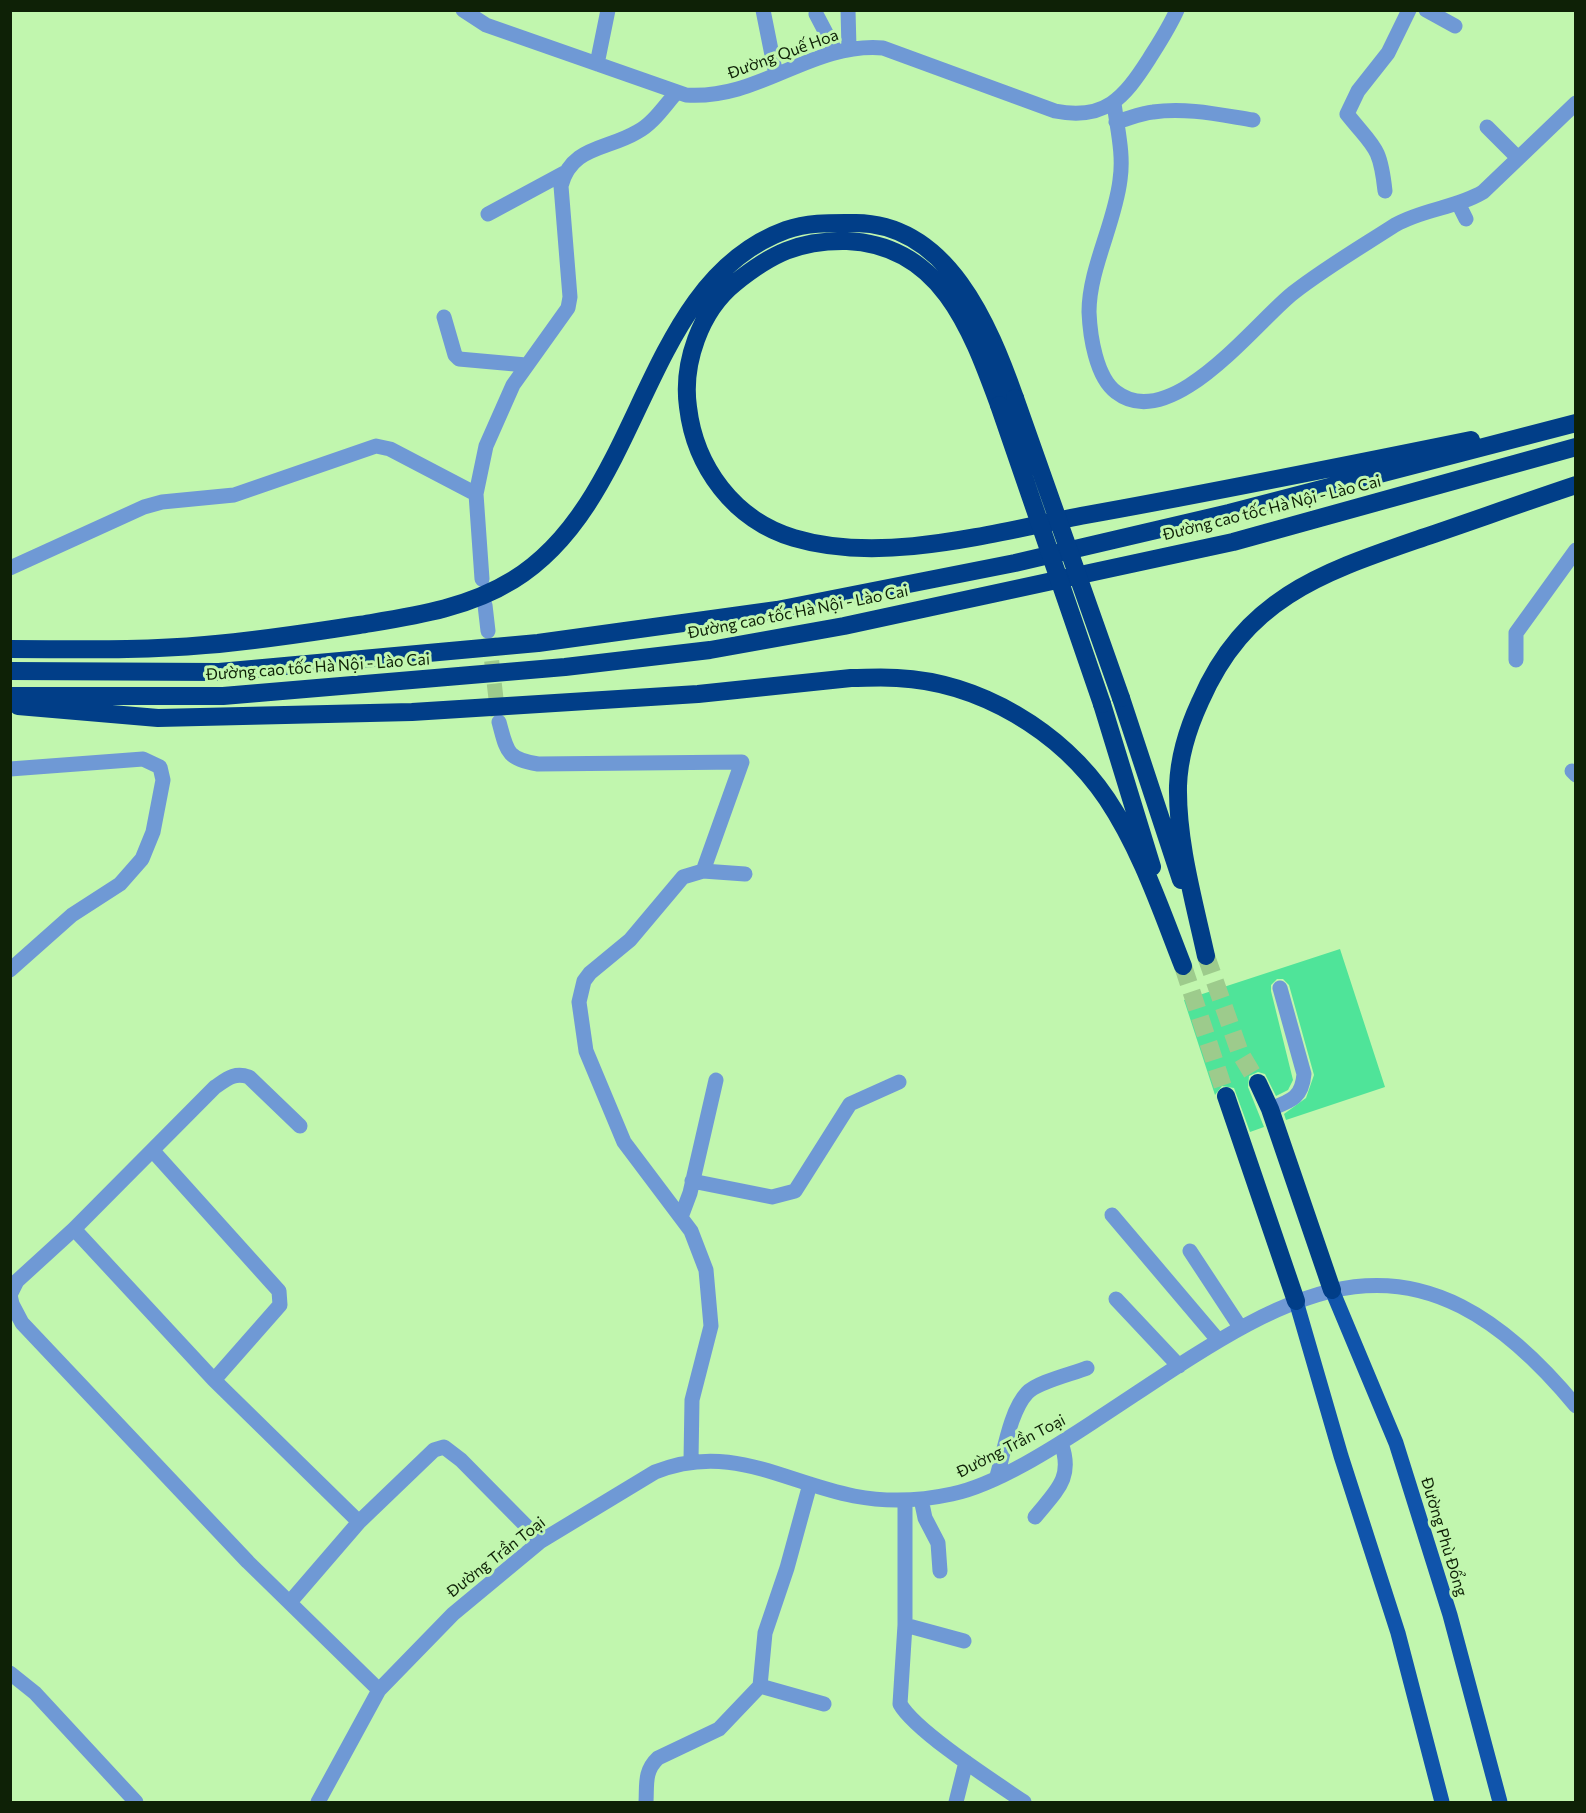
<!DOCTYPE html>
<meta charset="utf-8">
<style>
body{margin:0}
#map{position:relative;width:1586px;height:1813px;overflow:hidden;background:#c1f6ae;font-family:Commissioner,sans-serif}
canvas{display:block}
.frame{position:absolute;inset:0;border:12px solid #0e2106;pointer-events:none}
</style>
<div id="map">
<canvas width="1586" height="1813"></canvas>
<div class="frame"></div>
</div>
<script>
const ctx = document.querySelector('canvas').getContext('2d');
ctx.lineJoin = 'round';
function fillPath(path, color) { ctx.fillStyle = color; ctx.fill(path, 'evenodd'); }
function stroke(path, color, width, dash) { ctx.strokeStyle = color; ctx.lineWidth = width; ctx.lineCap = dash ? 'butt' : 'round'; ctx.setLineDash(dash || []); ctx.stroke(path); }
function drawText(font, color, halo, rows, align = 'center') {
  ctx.font = font + ' Commissioner,sans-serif'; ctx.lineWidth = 6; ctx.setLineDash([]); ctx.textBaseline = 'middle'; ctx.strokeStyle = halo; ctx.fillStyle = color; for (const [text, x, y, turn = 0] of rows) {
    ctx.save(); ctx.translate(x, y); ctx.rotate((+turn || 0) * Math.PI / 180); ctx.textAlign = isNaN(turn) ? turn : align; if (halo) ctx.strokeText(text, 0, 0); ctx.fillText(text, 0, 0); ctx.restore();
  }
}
fillPath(new Path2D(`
 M 1340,949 L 1385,1087 L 1286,1120 L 1284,1114 L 1306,1098 L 1314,1075 L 1289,985 L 1283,979 L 1277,979 L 1271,985 L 1271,991 L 1293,1080 L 1288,1090 L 1276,1096 L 1265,1074 L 1258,1072 L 1249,1076 L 1248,1087 L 1264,1127 L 1250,1132 L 1234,1088 L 1222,1086 L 1215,1095 L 1184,1000 Z`), '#4fe499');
stroke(new Path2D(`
 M 489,638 L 498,716`), '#9dcb8c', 15, [15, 8]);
stroke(new Path2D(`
 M 1206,956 L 1240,1053 L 1258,1083
 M 1183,966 L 1226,1096`), '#9dcb8c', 18, [18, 9]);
stroke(new Path2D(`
 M 463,10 L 486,25 L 686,95 C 760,100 811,42 883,48 L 1055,111 C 1105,121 1124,98 1149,59 C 1159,43 1169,28 1177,10
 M 763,10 L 776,75
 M 848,10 L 849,48
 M 1426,10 L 1455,26
 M 816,14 L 836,52
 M 597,64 L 608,10
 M 1114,103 C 1117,128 1124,154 1120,180 C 1115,223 1089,269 1089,312 C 1090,336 1096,377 1116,392 C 1171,435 1256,322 1293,293 C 1325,268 1361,247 1395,225 C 1423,209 1456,208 1483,192 L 1576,103
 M 1116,122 C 1128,119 1141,113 1153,112 C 1186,107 1221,115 1253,120
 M 1487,127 L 1518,158
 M 1385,191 C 1380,145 1374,148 1347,114 L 1358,91 L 1388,53 L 1409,10
 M 1458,203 L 1466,219
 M 488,214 L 564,173
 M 444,317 L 455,355 L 459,359 L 526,365
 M 10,568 L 144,507 L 162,502 L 234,495 L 376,446 L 390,449 L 476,494
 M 482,579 L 476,494 L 486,446 L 513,385 L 568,308 L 570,297 L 561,186 C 571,146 607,150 637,132 C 653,124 665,105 677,92
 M 485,605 L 488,631
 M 1516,660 L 1516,633 L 1576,550
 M 499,722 C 507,751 506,759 538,764 L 742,762 L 703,871
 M 10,769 L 143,759 L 160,767 L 163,780 L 153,832 L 142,859 L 120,884 L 72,915 L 10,970
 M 1572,771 L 1576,775
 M 1270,1109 C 1291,1101 1302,1098 1304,1074 L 1280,988
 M 153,1151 L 279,1291 L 280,1305 L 214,1380 L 359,1522 L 290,1602
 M 692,1181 L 772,1197 L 795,1191 L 850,1104 L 899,1082
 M 1112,1215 L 1218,1340
 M 681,1217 L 690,1193 L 716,1080
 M 74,1229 L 214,1380
 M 1190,1251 L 1240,1327
 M 10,1295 L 12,1304 L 22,1323 L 248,1562 L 379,1690
 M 10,1295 L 17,1281 L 74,1229 L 215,1087 C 227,1079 234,1072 249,1077 L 300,1126
 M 1116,1299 L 1179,1366
 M 691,1460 L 692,1400 L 711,1326 L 706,1270 L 691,1231 L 624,1142 L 586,1051 L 579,1002 L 584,981 L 590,973 L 630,940 L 683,877 L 703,871 L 745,874
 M 997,1476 C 1004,1453 1010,1411 1027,1393 C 1037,1382 1072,1374 1087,1368
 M 921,1499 L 925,1518 L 938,1543 L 940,1571
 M 905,1500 L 905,1625 L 900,1704 C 915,1731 996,1783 1024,1802
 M 1035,1517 C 1056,1491 1074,1478 1061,1443
 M 359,1522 L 434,1450 L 444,1447 L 461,1460 L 541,1541
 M 905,1625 L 964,1641
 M 10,1673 L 35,1693 L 136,1802
 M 760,1686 L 824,1704
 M 318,1802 L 379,1690 L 453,1614 L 541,1541 L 655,1472 C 730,1442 783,1482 854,1496 C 886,1502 920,1501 952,1494 C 996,1485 1055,1447 1093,1422 C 1277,1302 1401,1194 1576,1406
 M 646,1802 C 647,1785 644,1771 658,1758 L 719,1729 L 760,1686 L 765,1633 L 787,1568 L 810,1484
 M 956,1802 L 966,1762`), '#6f99d5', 15);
stroke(new Path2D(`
 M 1332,1290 L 1396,1443 L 1450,1615 L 1500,1802
 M 1296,1301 L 1341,1456 L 1398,1633 L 1442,1802`), '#1054ab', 15);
stroke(new Path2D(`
 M 999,405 C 971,329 941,245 847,241 C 799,240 771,254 735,283 C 700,311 682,364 688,407 C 695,467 734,520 794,538 C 884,565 995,532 1086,515 C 1215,492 1343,466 1471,440
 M 10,649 C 75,649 140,651 205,645 C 257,641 308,633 359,625 C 413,616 466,609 513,580 C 645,499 640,283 786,230 C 809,222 833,223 856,223 C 948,224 989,325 1015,398
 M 10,671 L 219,672 L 538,643 L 777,610 L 1015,563 L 1229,513 L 1576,423
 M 10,696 L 223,696 L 565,667 L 710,650 L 844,626 L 1233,542 L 1576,447
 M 1121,698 L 1181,880
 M 1102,704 L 1152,867
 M 18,706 L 158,718 L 412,712 L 698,694 L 851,678 C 866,678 881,677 897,678 C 980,682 1061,731 1107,799 C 1141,850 1161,910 1183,966
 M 1206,956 C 1194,901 1177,842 1178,786 C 1179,757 1188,728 1200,702 C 1246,596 1324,572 1425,537 C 1475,520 1525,502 1576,485
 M 1258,1083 L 1270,1109 L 1332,1290
 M 1226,1096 L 1296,1301`), '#013e88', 18);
stroke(new Path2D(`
 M 1015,398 L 1121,698
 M 999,405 L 1102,704`), '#013e88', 18);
drawText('16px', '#0e2106', '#c1f6ae', [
 ["Đường Quế Hoa",783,54,-20],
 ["Đường cao tốc Hà Nội - Lào Cai",1272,508,-14],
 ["Đường cao tốc Hà Nội - Lào Cai",798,612,-11],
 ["Đường cao tốc Hà Nội - Lào Cai",318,667,-4],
 ["Đường Trần Toại",1011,1446,-27],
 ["Đường Phù Đổng",1444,1537,73],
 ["Đường Trần Toại",496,1557,-38]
]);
</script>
